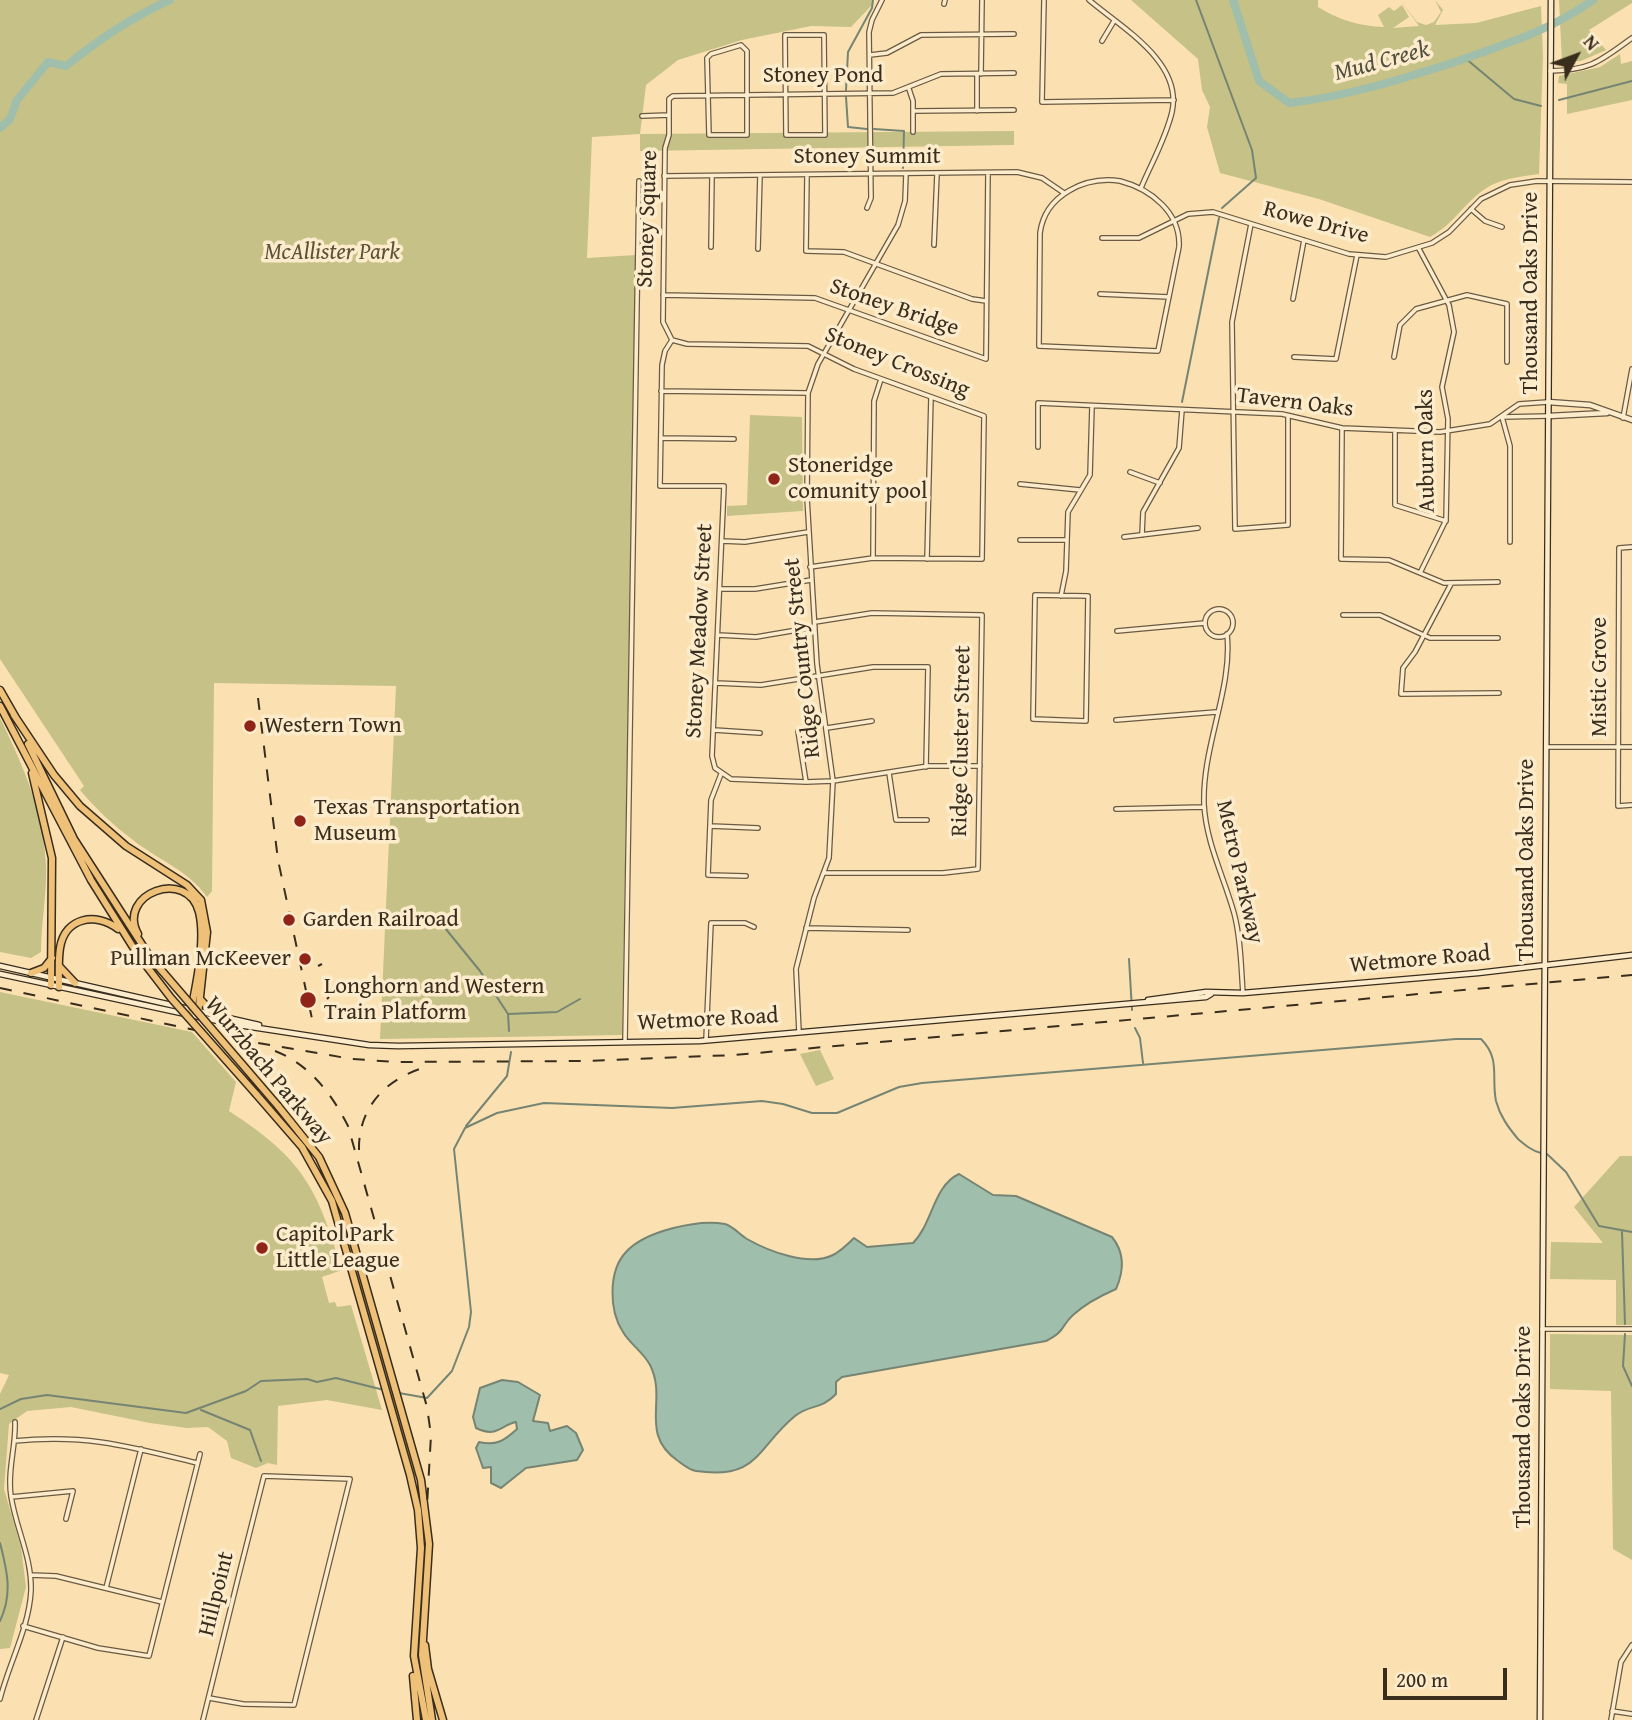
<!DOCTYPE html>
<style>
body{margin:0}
#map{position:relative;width:1632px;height:1720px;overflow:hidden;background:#fbe1b1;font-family:"Gentium Book Plus",serif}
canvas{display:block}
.north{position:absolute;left:1541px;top:21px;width:70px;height:70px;-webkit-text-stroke:5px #fceccc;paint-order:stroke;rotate:49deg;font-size:19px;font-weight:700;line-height:28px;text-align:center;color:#392d1e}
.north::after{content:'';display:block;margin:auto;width:24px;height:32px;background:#392d1e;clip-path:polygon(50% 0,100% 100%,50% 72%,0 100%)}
.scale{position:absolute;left:1383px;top:1668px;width:124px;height:32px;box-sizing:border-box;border:4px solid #392d1e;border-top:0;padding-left:9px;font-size:21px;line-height:24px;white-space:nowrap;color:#392d1e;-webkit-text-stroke:5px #fceccc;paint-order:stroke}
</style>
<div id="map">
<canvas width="1632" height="1720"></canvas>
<div class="north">N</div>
<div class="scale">200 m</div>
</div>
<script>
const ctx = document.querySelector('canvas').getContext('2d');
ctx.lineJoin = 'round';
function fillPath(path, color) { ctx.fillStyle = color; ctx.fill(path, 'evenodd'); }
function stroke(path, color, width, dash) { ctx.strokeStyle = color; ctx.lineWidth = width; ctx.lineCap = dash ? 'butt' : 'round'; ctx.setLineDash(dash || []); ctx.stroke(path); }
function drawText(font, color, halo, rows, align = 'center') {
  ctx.font = font + ' "Gentium Book Plus",serif'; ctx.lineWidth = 7; ctx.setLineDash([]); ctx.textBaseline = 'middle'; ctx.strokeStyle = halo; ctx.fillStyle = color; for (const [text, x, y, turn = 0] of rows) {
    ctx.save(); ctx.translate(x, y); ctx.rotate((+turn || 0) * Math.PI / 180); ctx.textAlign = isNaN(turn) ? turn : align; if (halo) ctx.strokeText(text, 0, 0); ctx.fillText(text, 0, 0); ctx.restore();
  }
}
fillPath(new Path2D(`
 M 0,0 L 873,0 L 872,5 L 851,27 L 811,26 L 742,40 L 678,60 L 646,85 L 640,134 L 1014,131 L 1014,145 L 640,151 L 640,134 L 592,137 L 587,258 L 636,255 L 622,1035 L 380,1039 L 396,686 L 214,683 L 212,891 L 207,897 C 188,870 158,860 133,840 C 113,825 95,808 80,790 L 84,786 L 0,659 Z
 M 1131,0 L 1318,0 L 1318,7 C 1339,20 1359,26 1384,27 L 1378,15 L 1389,7 L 1394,11 L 1402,5 L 1409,17 L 1393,28 L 1419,26 L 1400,0 L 1417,22 L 1426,25 L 1434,22 L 1441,12 L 1435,0 L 1443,10 L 1435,25 L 1476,23 L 1541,6 L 1543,56 L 1539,174 C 1520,177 1501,178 1485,189 C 1463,204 1454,224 1430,237 L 1319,199 L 1220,173 L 1207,127 L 1210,107 L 1202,90 L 1198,59 Z
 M 1559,0 L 1632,0 L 1632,3 L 1589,30 L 1606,50 L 1581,61 L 1562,62 Z
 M 1620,54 L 1621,64 L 1632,61 L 1632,100 L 1567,114 L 1567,84 L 1558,83 L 1559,76 L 1600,67 Z
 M 750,415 L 802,417 L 803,511 L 727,516 L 727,506 L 747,505 Z
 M 0,718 C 23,765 44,813 46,866 C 47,894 41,923 41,952 L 31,958 L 0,952 Z
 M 0,992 L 192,1032 L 236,1082 L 229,1111 C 303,1159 317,1187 342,1270 L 322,1277 L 329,1303 L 335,1302 L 337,1307 L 351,1305 L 382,1410 L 327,1400 L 278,1406 L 277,1465 L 268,1463 L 256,1468 L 231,1458 L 227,1441 L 208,1427 L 187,1428 L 150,1423 L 71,1407 L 27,1411 L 9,1424 L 4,1489 L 21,1547 L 26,1587 L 10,1648 L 0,1649 L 0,1394 L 9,1375 L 0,1373 Z
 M 820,1050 L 834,1079 L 816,1086 L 800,1054 Z
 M 1620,1156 L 1632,1156 L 1632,1325 L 1616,1325 L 1616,1280 L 1550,1279 L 1551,1242 L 1603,1243 L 1574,1207 Z
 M 1550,1334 L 1632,1335 L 1632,1560 L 1613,1549 L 1611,1391 L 1550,1389 Z`), '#c5c187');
const water = new Path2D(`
 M 959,1174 L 993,1195 L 1016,1196 L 1112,1237 C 1125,1253 1124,1271 1116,1289 C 1100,1296 1086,1303 1073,1315 C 1060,1327 1066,1331 1046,1341 L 842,1377 L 836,1382 L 836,1394 C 821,1410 810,1404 795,1416 C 756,1448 759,1480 696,1471 C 689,1470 684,1465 678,1461 C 638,1433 668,1400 650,1365 C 643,1352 630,1344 623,1332 C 609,1311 608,1271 626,1252 C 645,1231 698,1219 725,1224 C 733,1226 740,1235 747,1239 C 768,1251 809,1267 833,1255 C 841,1251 848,1244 854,1238 L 867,1247 L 913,1243 C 933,1223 933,1186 959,1174 Z
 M 502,1380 L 518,1382 L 540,1395 L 533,1421 L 548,1423 L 550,1431 L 567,1426 L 576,1433 L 583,1450 L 577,1460 L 526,1468 L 501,1488 L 491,1483 L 491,1467 L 483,1468 L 476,1448 L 479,1442 C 496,1446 504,1441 517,1429 L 516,1422 C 499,1426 497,1438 476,1428 L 473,1417 L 480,1388 Z`);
fillPath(water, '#9fbeab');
stroke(water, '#768473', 2);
stroke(new Path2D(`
 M 1196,0 L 1252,150 L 1256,178 L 1222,208
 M 1465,58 L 1514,99 L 1541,106
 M 846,90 L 848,52 L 872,8 L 873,0
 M 846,97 L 848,127 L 867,129
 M 1559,100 L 1632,81
 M 874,129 L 904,131 L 903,168
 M 1182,402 L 1219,218
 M 445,928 L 480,971 L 508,1014 L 509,1031
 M 1129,959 L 1132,1010
 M 508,1014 L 557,1012 L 580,999
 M 1135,1028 L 1140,1038 L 1143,1063
 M 466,1126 L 507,1076 L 511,1052
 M 1547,1154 L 1566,1172 L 1599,1226 L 1632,1232
 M 1622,1232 L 1625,1324
 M 1625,1334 L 1623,1366 L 1632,1386
 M 399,1393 L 427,1398 L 452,1371 L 469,1327 L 471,1312 L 454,1149 L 465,1128 L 497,1113 L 544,1103 L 672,1108 L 762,1101 L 783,1104 L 812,1113 L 837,1113 L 899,1087 L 922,1083 L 1456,1039 L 1481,1039 C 1501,1059 1491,1077 1496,1101 C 1500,1116 1508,1127 1518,1139 C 1525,1145 1532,1151 1541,1153
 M 0,1409 L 21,1399 L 47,1395 L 186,1413 L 246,1391 L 261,1381 L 307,1379 L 317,1382 L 336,1378 L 384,1390
 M 201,1410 L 250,1430 L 261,1461
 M 0,1543 C 7,1570 13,1594 0,1621`), '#768473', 2);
stroke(new Path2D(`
 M 1233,0 L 1259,81 L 1289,103 C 1349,96 1403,79 1461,60 C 1511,42 1549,31 1593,0
 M 0,128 L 10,119 L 17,100 L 48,62 L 66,66 C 99,39 132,17 170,0`), '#9fbeab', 8);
const minor = new Path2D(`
 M 1044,0 L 1042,102 L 1174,100
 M 1089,0 C 1122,28 1183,62 1172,112 C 1166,138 1151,164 1141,188
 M 944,4 L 945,0
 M 785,35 L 824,35 L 825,135 L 786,135 Z
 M 1102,41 L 1114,21
 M 741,45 L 747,51 L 747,135 L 709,135 L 707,58 L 711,54 Z
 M 870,55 L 887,53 L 921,35 L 1014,34
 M 1550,71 C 1592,70 1600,61 1632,38
 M 977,74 L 977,111
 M 981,74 L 982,0
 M 909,89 L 913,101 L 913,132
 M 914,111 L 1014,110
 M 642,116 L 669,115
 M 807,175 L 806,251 L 844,252 L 972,299 L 986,301
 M 664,176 L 1017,172 L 1042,178 L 1064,193
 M 1120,181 C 1151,189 1181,213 1179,247 L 1158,351 L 1039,346 L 1040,233 C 1045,195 1085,176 1120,181 Z
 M 867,208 L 871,198 L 869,32 L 872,20 L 882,0
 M 1471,209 L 1485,221 L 1502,227
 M 1251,224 L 1232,322 L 1235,529 L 1288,525 L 1288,416
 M 1102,238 L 1139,238 L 1188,214 L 1213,212 L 1349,254 L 1386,257 L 1432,243 L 1449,232 L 1481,199 L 1510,185 L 1537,181 L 1632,182
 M 934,245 L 937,174
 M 711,247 L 712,176
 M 758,249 L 760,175
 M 1419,249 L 1449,305 L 1454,332 L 1442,387 L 1448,419 L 1446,520 L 1420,573
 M 1100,294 L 1169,297
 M 663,295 L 815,298 L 986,359 L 988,173
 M 1293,299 L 1304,240
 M 672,340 L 665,351 L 662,365 L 660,486 L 724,486 L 712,756 L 715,768 L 731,779 L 806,782 L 833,781 L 928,766 L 980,766
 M 1294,357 L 1336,359 L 1357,255
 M 1394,357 L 1400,325 L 1416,309 L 1467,295 L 1507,304 L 1507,362
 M 661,391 L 808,393
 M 1502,417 L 1510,446 L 1510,542
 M 1502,417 L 1549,416
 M 1623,418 L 1632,369
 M 1342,428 L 1341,559 L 1389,560 L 1444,583 L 1498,582
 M 1395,431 L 1395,505 L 1446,521
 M 661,438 L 734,439
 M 1038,447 L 1038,403 L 1282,414 L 1342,428 L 1440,432 L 1490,424 L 1519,404 L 1548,402
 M 1130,472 L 1160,483
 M 1020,484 L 1080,490
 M 1142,535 L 1143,512 L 1179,448 L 1182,410
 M 1124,537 L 1198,528
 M 1020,540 L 1066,540
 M 722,541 L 745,542 L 808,532
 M 1632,547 L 1619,548 L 1618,806 L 1632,805
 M 873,558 L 874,401 L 881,379
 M 927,559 L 931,397
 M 810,567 L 873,558 L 982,559 L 984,416 L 854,369 L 808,346 L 687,344 L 672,340 L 663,322 L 665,148 L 669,135 L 669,99 L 673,96 L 893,93 L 941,74 L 1014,73
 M 1451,584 L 1415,652 L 1403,668 L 1401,694 L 1499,693
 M 720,589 L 755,589 L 811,580
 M 1035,595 L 1088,596 L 1086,721 L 1033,719 Z
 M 1061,596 L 1066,571 L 1068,512 L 1090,475 L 1092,406
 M1205 623a14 14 0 1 1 28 0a14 14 0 1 1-28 0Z
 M 1343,615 L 1380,615 L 1430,638 L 1498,638
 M 815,622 L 872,613 L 982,615 L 978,869 L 943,873 L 824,873
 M 1117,631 L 1205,623
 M 1227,634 C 1233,688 1202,746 1204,804 C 1206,843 1224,877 1234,913 C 1241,939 1241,967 1243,993
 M 718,635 L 756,637 L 815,627
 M 716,683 L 761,685 L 873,667 L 928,667 L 926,767
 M 1116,720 L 1216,712
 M 827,728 L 872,721
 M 714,730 L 760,733
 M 798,731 L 806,782
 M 1546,747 L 1632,747
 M 889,773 L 896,820 L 927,820
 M 721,774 L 711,800 L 708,875 L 746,876
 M 1116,809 L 1204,807
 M 710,826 L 758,828
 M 806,928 L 908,930
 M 799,1032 L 796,969 L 814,898 L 829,858 L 833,781 L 817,664 L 807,498 L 808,393 L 818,364 L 898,225 L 905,201 L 906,174
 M 706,1040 L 711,923 L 745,923 L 754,927
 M 625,1042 L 639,181
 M 1542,1329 L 1632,1329
 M 14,1441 C 87,1434 128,1446 197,1463
 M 11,1497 L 73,1491 L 66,1519
 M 30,1575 L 56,1576 L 162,1602
 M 106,1588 L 141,1449
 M 23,1626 L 98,1648 L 149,1656 L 200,1454
 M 0,1699 C 9,1663 29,1628 31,1591 C 32,1557 16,1529 11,1496 C 7,1471 16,1447 15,1422
 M 1612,1711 L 1632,1714
 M 36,1720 L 63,1637
 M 203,1720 C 223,1639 243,1557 264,1476 L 350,1479 L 294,1705 L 243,1704 L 209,1698
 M 1611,1720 L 1621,1662 L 1632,1645`);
const tertiary = new Path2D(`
 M 1548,402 L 1590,405 L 1632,420
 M 1549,416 L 1607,413`);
const secondary = new Path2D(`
 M 0,966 L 259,1025
 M 0,974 L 232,1024 L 369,1045 L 398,1046 L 700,1041 L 1206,997 L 1211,994
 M 1148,1000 L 1206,992 L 1243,993 L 1478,973 L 1632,955
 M 1540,1720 L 1551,0`);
const motorway = new Path2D(`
 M 0,690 L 16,718
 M 0,706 L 91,880 L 138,955
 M 14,715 L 54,775 L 80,806 L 126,846 L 187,885 L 201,900 L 207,932 L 198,1015
 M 28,744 L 74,839 L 150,957
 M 32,773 L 52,858 L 51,985
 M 138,934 C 116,894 187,867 199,912 C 206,940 196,987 190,1015
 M 60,967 L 75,983
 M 31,973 L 44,968 L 52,958
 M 59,987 C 59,974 58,960 60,948 C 65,917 96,912 118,929
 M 201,1000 L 213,1013
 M 256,1094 L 302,1147 L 332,1201 L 410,1475 L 418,1510 L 421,1548 L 414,1656 L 426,1720
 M 278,1106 L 319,1157 L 345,1213 L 421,1480 L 429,1544 L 422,1655 L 432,1720
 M 425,1645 L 428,1669 L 443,1720
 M 413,1676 L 417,1720`);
stroke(minor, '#6a5a43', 6);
stroke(tertiary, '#6a5a43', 7);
stroke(secondary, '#392d1e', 7);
stroke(motorway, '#392d1e', 9);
stroke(minor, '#fceccc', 3.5);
stroke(tertiary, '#fceccc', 4.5);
stroke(secondary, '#fceccc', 4.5);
stroke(motorway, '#eec078', 6);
stroke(new Path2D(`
 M 258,698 L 278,860 L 314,1028
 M 318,966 L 322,964
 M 0,988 L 241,1040 L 352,1059 L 397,1062 L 586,1061 L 734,1055 L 1632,975
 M 327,999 L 329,997
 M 275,1051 C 309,1064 332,1094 348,1126 L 427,1407 L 431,1435 L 427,1506
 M 359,1150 C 358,1107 387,1078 426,1067`), '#392d1e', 2, [12, 12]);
const motorwayBridge = new Path2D(`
 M 138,955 L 171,998 L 256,1094
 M 150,957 L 278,1106`);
stroke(motorwayBridge, '#392d1e', 9, []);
stroke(motorwayBridge, '#eec078', 6);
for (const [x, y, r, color] of [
 [774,479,7,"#8f2418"],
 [250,726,7,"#8f2418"],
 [300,821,7,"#8f2418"],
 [289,920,7,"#8f2418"],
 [305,959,7,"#8f2418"],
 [308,1000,9,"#8f2418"],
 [262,1248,7,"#8f2418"]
]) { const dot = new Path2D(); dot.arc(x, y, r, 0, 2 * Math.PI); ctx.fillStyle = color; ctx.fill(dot); stroke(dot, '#fceccc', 2.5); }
drawText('23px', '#392d1e', '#fceccc', [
 ["Stoney Pond",823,76],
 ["Stoney Summit",867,157],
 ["Stoney Square",648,219,-88],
 ["Rowe Drive",1316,223,15],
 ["Thousand Oaks Drive",1531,293,-90],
 ["Stoney Bridge",894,308,19],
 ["Stoney Crossing",897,363,22],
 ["Tavern Oaks",1295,403,7],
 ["Auburn Oaks",1427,451,-91],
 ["Stoney Meadow Street",700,631,-87],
 ["Ridge Country Street",803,658,-96],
 ["Mistic Grove",1600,677,-90],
 ["Ridge Cluster Street",962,741,-89],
 ["Thousand Oaks Drive",1527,860,-90],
 ["Metro Parkway",1239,872,77],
 ["Wetmore Road",1420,960,-5],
 ["Wetmore Road",708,1020,-3],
 ["Wurzbach Parkway",268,1071,50],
 ["Thousand Oaks Drive",1524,1427,-90],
 ["Hillpoint",217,1594,-76]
]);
drawText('italic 23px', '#5c5238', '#fceccc', [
 ["McAllister Park",332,253]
]);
drawText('23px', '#392d1e', '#fceccc', [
 ["Stoneridge",788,466],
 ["comunity pool",788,492],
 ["Western Town",264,726],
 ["Texas Transportation",314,808],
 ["Museum",314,834],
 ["Garden Railroad",303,920],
 ["Pullman McKeever",291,959,"right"],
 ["Longhorn and Western",324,987],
 ["Train Platform",324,1013],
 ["Capitol Park",276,1235],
 ["Little League",276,1261]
], 'left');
drawText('italic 24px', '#525141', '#fceccc', [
 ["Mud Creek",1382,62,-15]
]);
</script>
